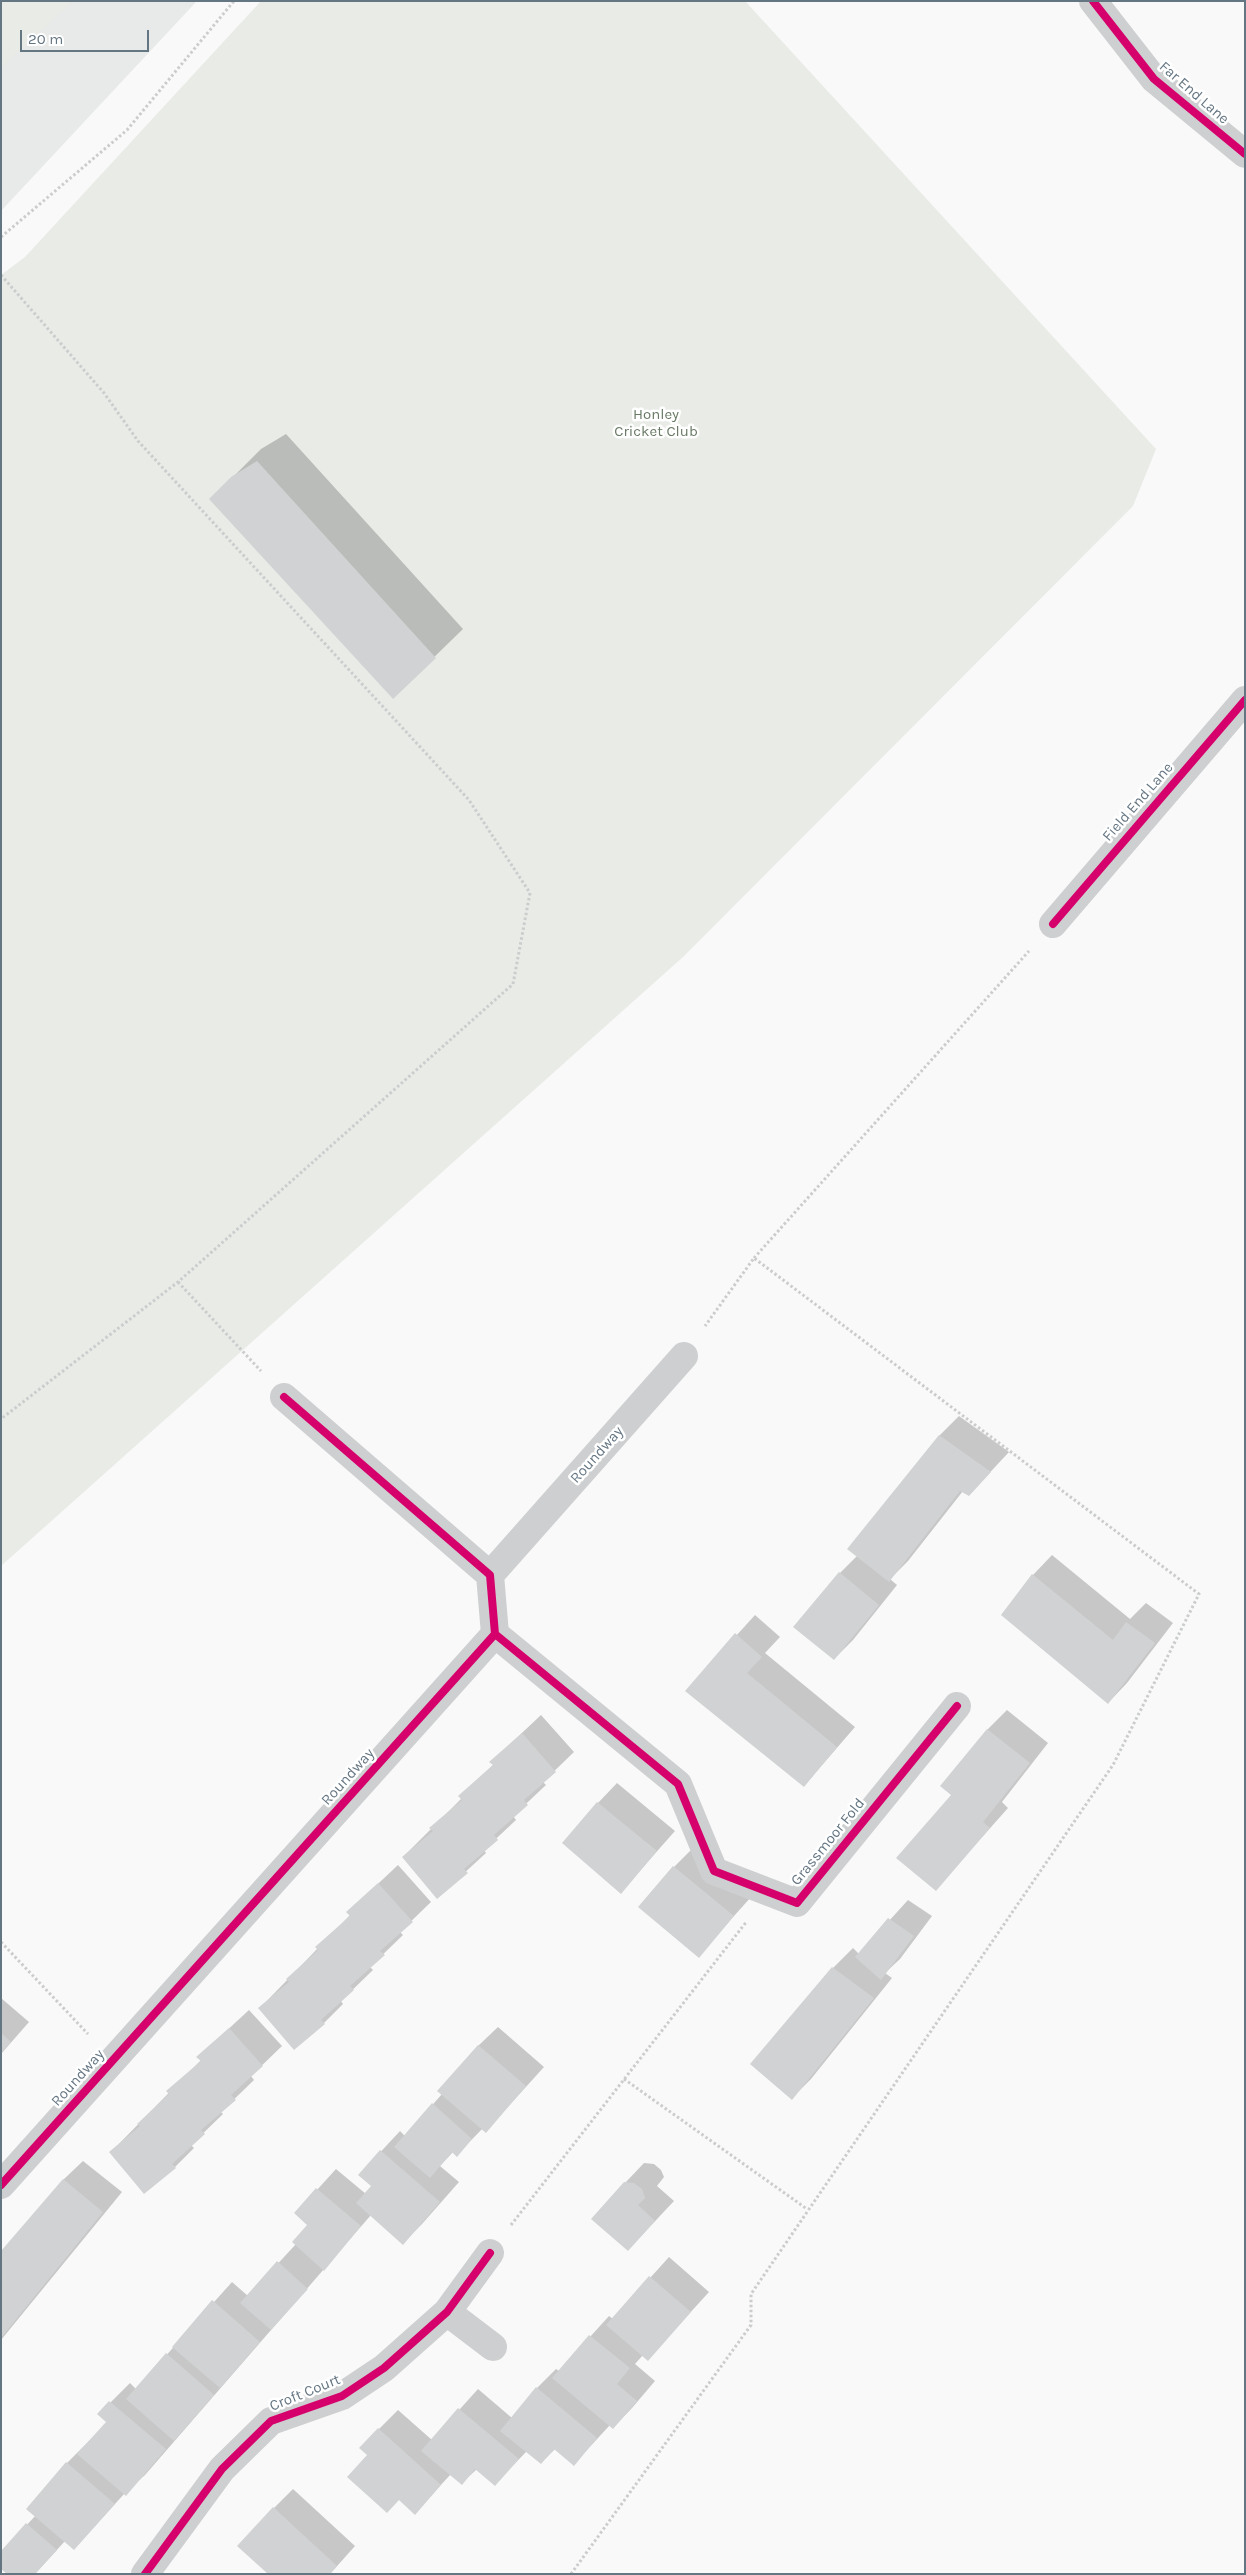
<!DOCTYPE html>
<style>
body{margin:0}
#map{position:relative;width:1246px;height:2575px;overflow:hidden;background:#f9f9f9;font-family:Karla,sans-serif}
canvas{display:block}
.frame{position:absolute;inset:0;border:2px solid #657683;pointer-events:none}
.scale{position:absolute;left:20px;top:30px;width:129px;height:22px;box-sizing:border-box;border:2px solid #657683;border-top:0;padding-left:6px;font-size:15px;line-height:18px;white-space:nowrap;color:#657683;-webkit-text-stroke:4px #fff;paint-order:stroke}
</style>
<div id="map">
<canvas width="1246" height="2575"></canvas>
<div class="frame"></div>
<div class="scale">20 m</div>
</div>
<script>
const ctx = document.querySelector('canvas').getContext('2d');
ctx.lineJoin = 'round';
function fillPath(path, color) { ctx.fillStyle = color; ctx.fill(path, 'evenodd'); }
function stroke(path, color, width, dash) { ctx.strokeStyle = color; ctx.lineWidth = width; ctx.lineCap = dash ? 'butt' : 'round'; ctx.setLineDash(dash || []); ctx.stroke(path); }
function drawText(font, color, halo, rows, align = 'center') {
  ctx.font = font + ' Karla,sans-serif'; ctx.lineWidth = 5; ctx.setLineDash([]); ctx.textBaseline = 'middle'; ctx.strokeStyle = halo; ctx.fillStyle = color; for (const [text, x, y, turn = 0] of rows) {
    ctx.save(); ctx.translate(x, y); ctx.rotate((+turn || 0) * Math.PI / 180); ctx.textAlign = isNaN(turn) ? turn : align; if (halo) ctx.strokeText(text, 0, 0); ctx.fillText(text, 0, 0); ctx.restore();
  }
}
fillPath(new Path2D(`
 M 1,1 L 197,1 L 1,211 Z`), '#e8e9e9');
fillPath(new Path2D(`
 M 1,1 L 73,1 L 1,68 Z
 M 261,1 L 745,1 L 1156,449 L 1133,506 L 683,957 L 1,1566 L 1,275 L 25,257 ZM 231,477 L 393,699 L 210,499 Z`), '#e8ebe6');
fillPath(new Path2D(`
 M 286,434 L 463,629 L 393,697 L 211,499 L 261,449 Z
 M 959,1416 L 1009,1452 L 969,1495 L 963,1491 L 908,1561 L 890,1579 L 897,1585 L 853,1640 L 834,1659 L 840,1573 L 857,1556 L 849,1549 L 940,1435 Z
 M 1052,1555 L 1130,1619 L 1146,1603 L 1173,1623 L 1127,1683 L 1108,1703 L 1002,1614 L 1033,1575 Z
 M 755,1615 L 780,1637 L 765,1653 L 855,1727 L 804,1786 L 687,1690 Z
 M 1007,1710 L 1048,1743 L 1002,1802 L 1008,1808 L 936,1889 L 952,1795 L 941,1786 L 988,1729 Z
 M 541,1715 L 574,1752 L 543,1782 L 546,1785 L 513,1816 L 516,1820 L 484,1850 L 486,1853 L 437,1898 L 403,1857 L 462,1798 L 460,1796 L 494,1764 L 491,1762 Z
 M 617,1783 L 675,1831 L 621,1892 L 598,1803 Z
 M 693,1848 L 752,1896 L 698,1956 L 674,1867 Z
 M 398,1865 L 431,1902 L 400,1932 L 403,1935 L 370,1967 L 373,1970 L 341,2001 L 343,2004 L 324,2023 L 260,2008 L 350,1915 L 348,1912 Z
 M 908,1900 L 932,1916 L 900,1959 L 885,1973 L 892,1978 L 811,2079 L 792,2098 L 752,2064 L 833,1968 L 853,1948 L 859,1954 Z
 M 1,1998 L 29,2022 L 1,2054 Z
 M 249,2010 L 282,2046 L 251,2076 L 254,2080 L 221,2112 L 223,2114 L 191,2145 L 194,2148 L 175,2167 L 111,2152 L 201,2060 L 198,2057 Z
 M 498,2027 L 544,2067 L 486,2131 L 483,2128 L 457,2155 L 453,2152 L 440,2166 L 459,2182 L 422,2224 L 403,2243 L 371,2215 L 145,2475 L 125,2493 L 74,2549 L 65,2541 L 35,2574 L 1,2553 L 36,2515 L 28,2509 L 67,2463 L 108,2422 L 99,2414 L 130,2383 L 136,2389 L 232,2282 L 248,2296 L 296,2244 L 309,2225 L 296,2213 L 336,2169 L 366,2194 L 373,2186 L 360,2174 L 400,2131 L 405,2136 L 442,2094 L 478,2046 Z
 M 83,2161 L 122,2192 L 1,2340 L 1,2255 L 63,2180 Z
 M 644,2163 L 654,2164 L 661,2170 L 664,2177 L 657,2186 L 674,2201 L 628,2250 L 625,2183 Z
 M 669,2257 L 709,2292 L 648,2359 L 643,2355 L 635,2364 L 655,2381 L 632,2408 L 613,2428 L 610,2425 L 574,2464 L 556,2448 L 541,2463 L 527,2451 L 495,2484 L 477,2469 L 462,2483 L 451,2474 L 415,2513 L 369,2455 L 379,2429 L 398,2410 L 432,2440 L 478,2389 L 512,2418 L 537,2388 L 556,2369 L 559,2371 L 609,2316 L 613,2319 Z
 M 293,2489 L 355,2546 L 330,2574 L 274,2508 Z`), '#0003');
fillPath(new Path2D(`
 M 257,461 L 436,658 L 393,699 L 209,499 L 231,477 Z
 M 939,1435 L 991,1472 L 969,1496 L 960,1491 L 889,1582 L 847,1549 Z
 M 839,1572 L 879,1605 L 834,1660 L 793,1627 Z
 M 1032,1574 L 1113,1640 L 1126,1622 L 1155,1643 L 1108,1704 L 1001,1615 Z
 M 735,1633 L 762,1657 L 747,1673 L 837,1747 L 804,1787 L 685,1691 Z
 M 987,1729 L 1030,1763 L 983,1822 L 990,1828 L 936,1891 L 896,1858 L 951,1795 L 940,1786 Z
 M 522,1733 L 556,1772 L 524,1800 L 528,1805 L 494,1835 L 498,1840 L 464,1869 L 468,1873 L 437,1899 L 402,1857 L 433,1831 L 429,1828 L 462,1800 L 458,1796 L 493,1765 L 489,1762 Z
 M 597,1802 L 657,1851 L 621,1894 L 562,1843 Z
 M 673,1866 L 734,1916 L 699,1958 L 638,1907 Z
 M 378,1883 L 413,1922 L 380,1951 L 385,1955 L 350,1986 L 354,1990 L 321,2020 L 325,2024 L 294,2050 L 258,2008 L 289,1982 L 286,1979 L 318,1950 L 315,1947 L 350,1916 L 346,1912 Z
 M 888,1918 L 914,1936 L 881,1980 L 855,1957 Z
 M 832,1967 L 874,1998 L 792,2100 L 750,2064 Z
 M 229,2028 L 263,2066 L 231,2095 L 236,2100 L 201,2130 L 205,2134 L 172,2164 L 176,2168 L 144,2194 L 109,2152 L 140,2126 L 137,2124 L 169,2094 L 166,2091 L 201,2061 L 196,2057 Z
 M 1,2033 L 11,2042 L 1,2053 Z
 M 478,2045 L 526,2086 L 486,2133 L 437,2091 Z
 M 432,2103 L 472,2139 L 457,2157 L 452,2152 L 430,2178 L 394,2147 Z
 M 380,2150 L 440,2202 L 403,2245 L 356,2203 L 371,2186 L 358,2175 Z
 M 63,2179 L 103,2212 L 1,2338 L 1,2251 Z
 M 624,2182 L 634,2183 L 642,2189 L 645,2198 L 638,2205 L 655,2221 L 628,2251 L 591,2219 Z
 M 316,2188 L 361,2226 L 324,2271 L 292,2242 L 307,2225 L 294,2213 Z
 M 277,2261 L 308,2289 L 271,2330 L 240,2303 Z
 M 649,2276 L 691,2312 L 648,2361 L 606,2325 Z
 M 212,2300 L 260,2342 L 220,2388 L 172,2347 Z
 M 589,2335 L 630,2368 L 617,2384 L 637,2401 L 613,2429 L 552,2378 Z
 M 166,2353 L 214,2395 L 174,2441 L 126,2399 Z
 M 536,2387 L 597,2438 L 574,2466 L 554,2449 L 541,2464 L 500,2431 Z
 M 109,2401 L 166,2449 L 126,2496 L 77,2454 L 106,2422 L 97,2414 Z
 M 458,2408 L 519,2459 L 495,2486 L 475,2469 L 462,2485 L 421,2451 Z
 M 378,2428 L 441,2485 L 415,2515 L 399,2500 L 387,2513 L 347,2477 L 367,2455 L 359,2448 Z
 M 66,2462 L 115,2504 L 74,2550 L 26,2509 Z
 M 273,2507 L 337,2566 L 330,2574 L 268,2574 L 237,2546 Z
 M 26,2523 L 57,2550 L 35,2574 L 7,2574 L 1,2569 L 1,2551 Z`), '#d0d2d3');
stroke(new Path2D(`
 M 1,237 L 127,130 L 234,1
 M 1,275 L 104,393 L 138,441 L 469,800 L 530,893 L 513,984 L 178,1282 L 1,1419
 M 754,1258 L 1029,951
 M 178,1282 L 261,1371
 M 1,1942 L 88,2034
 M 624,2079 L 807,2209
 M 511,2225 L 747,1921
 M 571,2574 L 751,2325 L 751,2294 L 1113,1765 L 1199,1594 L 754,1258 L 705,1326`), '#cbcccd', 3, [2.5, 2.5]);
stroke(new Path2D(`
 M 1093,1 L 1154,79 L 1245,154
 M 1053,924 L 1245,700
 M 490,1575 L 684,1356
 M 495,1634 L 678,1784 L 714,1871 L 797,1903 L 957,1706
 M 1,2185 L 495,1634 L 490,1575 L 284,1397
 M 447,2312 L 493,2347
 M 145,2574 L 222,2469 L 271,2421 L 342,2396 L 384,2368 L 447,2312 L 490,2253`), '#cecfd0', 28);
stroke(new Path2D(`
 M 1093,1 L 1154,79 L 1245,154
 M 1053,924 L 1245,700
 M 495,1634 L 678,1784 L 714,1871 L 797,1903 L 957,1706
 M 1,2185 L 495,1634 L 490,1575 L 284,1397
 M 145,2574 L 222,2469 L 271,2421 L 342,2396 L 384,2368 L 447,2312 L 490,2253`), '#d6006c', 8);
drawText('15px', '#657683', '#fff', [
 ["Far End Lane",1194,93,41],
 ["Field End Lane",1138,802,-49],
 ["Roundway",597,1455,-48],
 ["Roundway",348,1777,-48],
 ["Grassmoor Fold",828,1842,-51],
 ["Roundway",78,2078,-48],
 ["Croft Court",305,2393,-22]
]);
drawText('15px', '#687a64', '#fff', [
 ["Honley",656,415],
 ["Cricket Club",656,432]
]);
</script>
